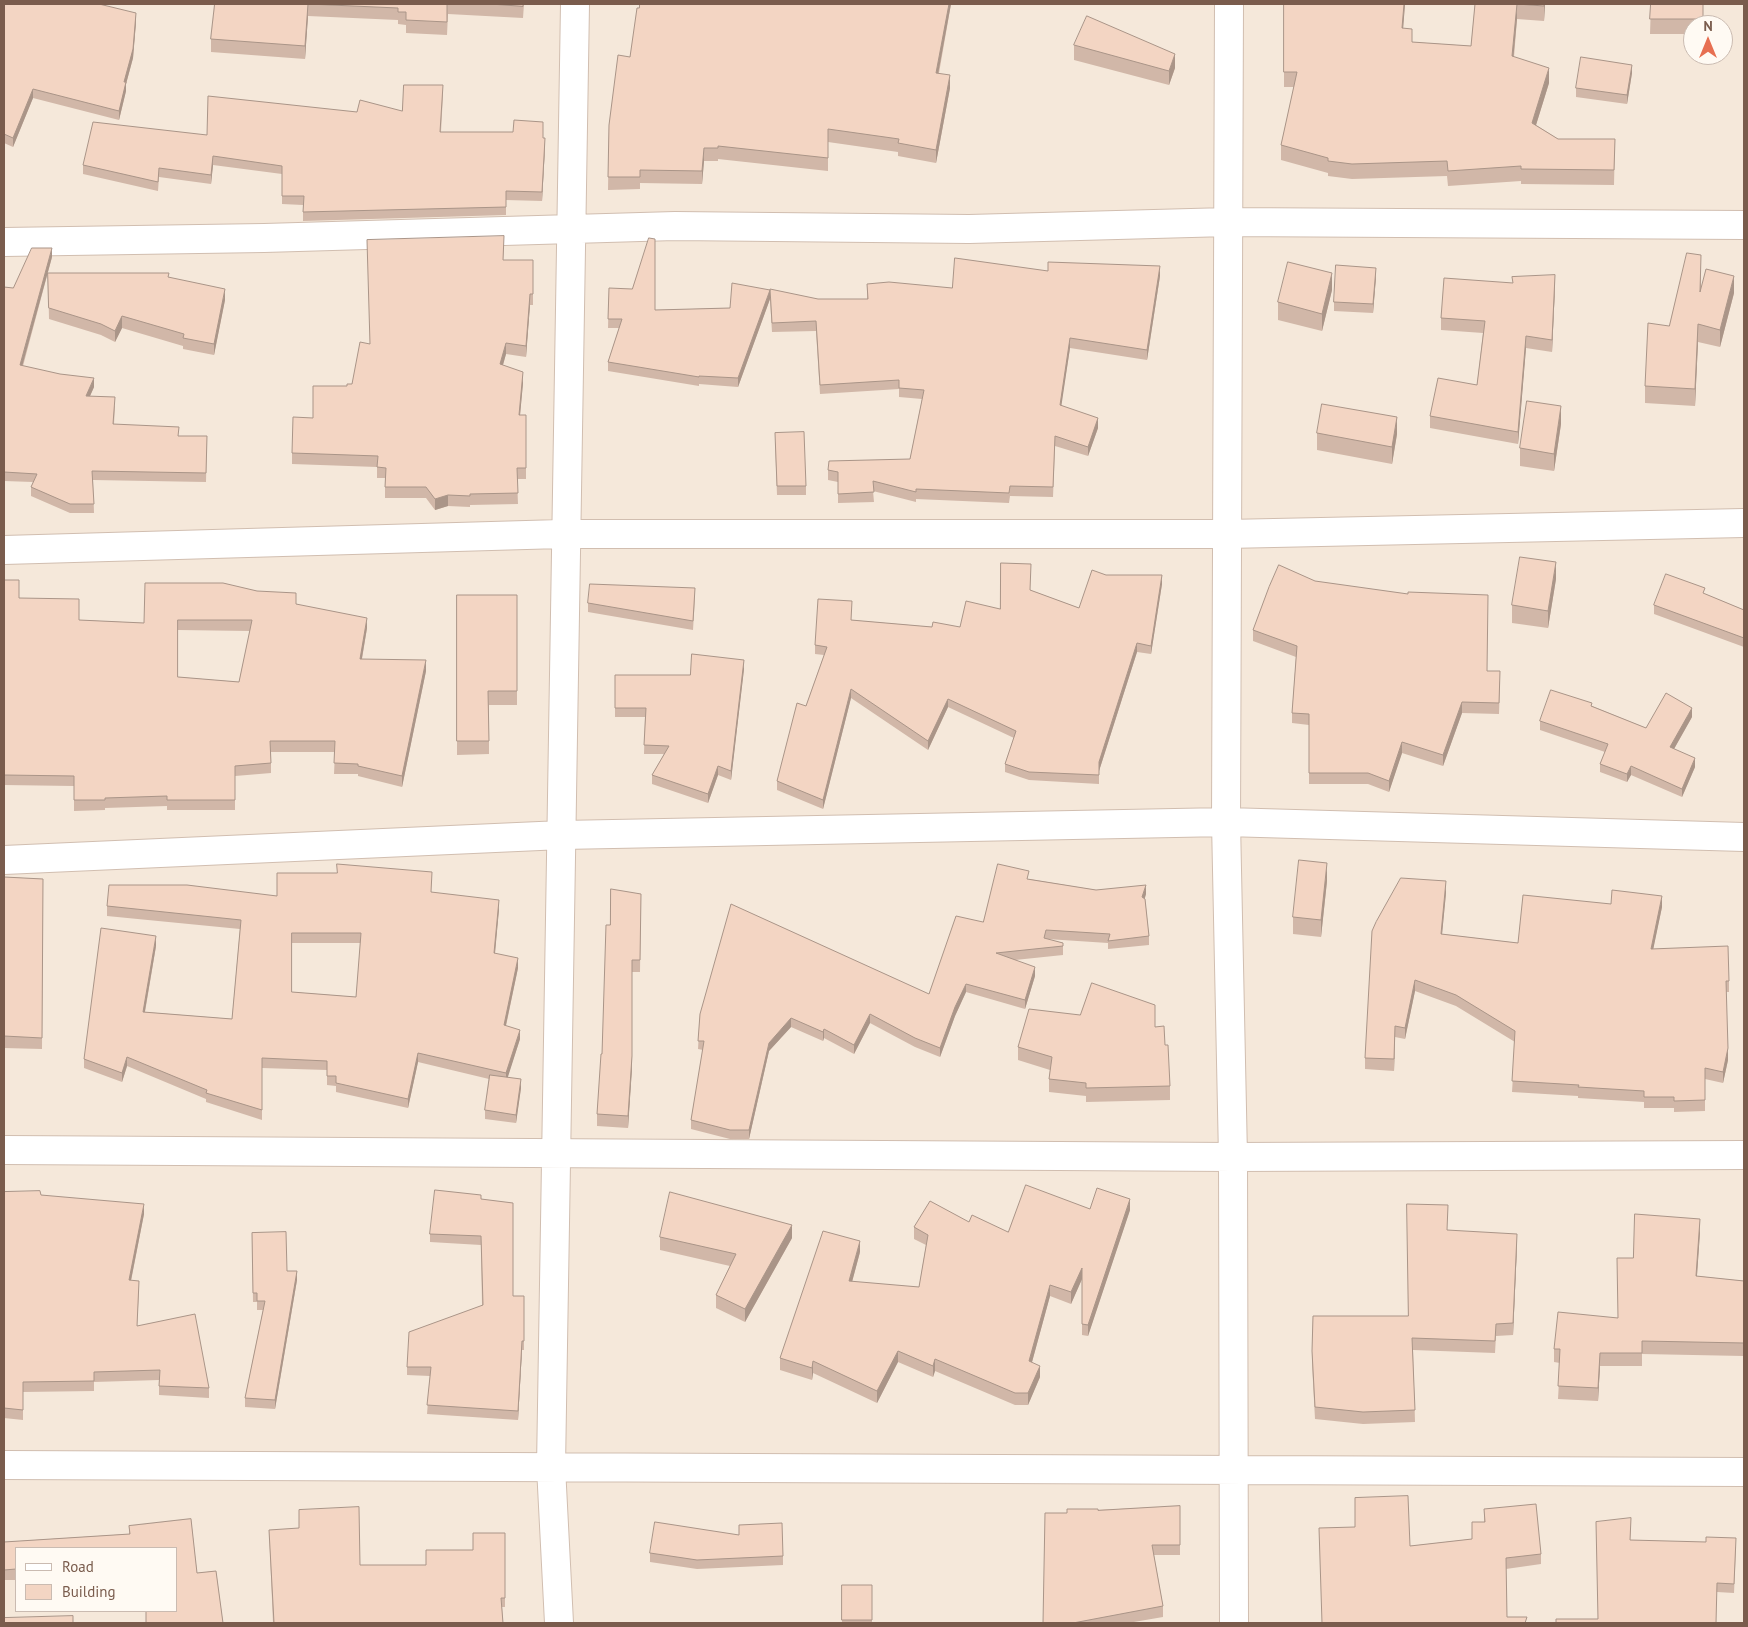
<!DOCTYPE html>
<style>
body{margin:0}
#map{position:relative;width:1748px;height:1627px;overflow:hidden;background:#fdf6ec;font-family:"PT Sans",sans-serif}
canvas{display:block}
.frame{position:absolute;inset:0;border:5px solid #7a5c4d;pointer-events:none}
.legend{position:absolute;left:15px;top:1547px;width:162px;height:65px;box-sizing:border-box;background:#fffaf3;border:1px solid #cabbb1;margin:0;padding:6px 9px;list-style:none;font-size:15px;color:#7a5c4d}
.legend li{display:flex;align-items:center;gap:10px;height:25px}
.legend b{width:25px;border:1px solid #cabbb1}
.north{position:absolute;left:1683px;top:15px;width:50px;height:50px;box-sizing:border-box;background:#fffaf3;border:1px solid #cabbb1;border-radius:50%;rotate:0deg;font-size:14px;font-weight:700;line-height:20px;text-align:center;color:#7a5c4d}
.north::after{content:'';display:block;margin:auto;width:18px;height:22px;background:#e76f51;clip-path:polygon(50% 0,100% 100%,50% 72%,0 100%)}
</style>
<div id="map">
<canvas width="1748" height="1627"></canvas>
<div class="frame"></div>
<ul class="legend">
<li><b style="height:6px;background:#fff"></b>Road</li>
<li><b style="height:14px;background:#f3d5c3"></b>Building</li>
</ul>
<div class="north">N</div>
</div>
<script>
const ctx = document.querySelector('canvas').getContext('2d');
ctx.lineJoin = 'round';
function fillPath(path, color) { ctx.fillStyle = color; ctx.fill(path, 'evenodd'); }
function stroke(path, color, width, dash) { ctx.strokeStyle = color; ctx.lineWidth = width; ctx.lineCap = dash ? 'butt' : 'round'; ctx.setLineDash(dash || []); ctx.stroke(path); }
fillPath(new Path2D(`
 M 4,4 L 1744,4 L 1744,1623 L 4,1623 ZM 1693,25 L 1723,25 L 1723,55 L 1693,55 ZM 16,1548 L 176,1548 L 176,1611 L 16,1611 Z`), '#f5e8da');
const minor = new Path2D(`
 M 4,242 L 264,238 L 675,226 L 969,229 L 1228,222 L 1744,225
 M 4,550 L 561,534 L 1227,534 L 1744,523
 M 4,860 L 562,835 L 1226,822 L 1744,837
 M 4,1150 L 1233,1157 L 1226,822 L 1229,4
 M 4,1465 L 1744,1472
 M 559,1623 L 551,1467 L 575,4
 M 1234,1623 L 1233,1157 L 1744,1155`);
stroke(minor, '#d1beb0', 30);
stroke(minor, '#fff', 28);
fillPath(new Path2D(`
 M 4,4 L 136,22 L 133,58 L 126,84 L 126,91 L 119,120 L 33,98 L 13,147 L 4,143 Z
 M 215,4 L 524,4 L 523,18 L 448,14 L 447,35 L 406,33 L 406,25 L 398,24 L 398,20 L 308,16 L 305,59 L 211,52 L 211,39 Z
 M 951,4 L 939,73 L 950,88 L 936,163 L 898,156 L 898,152 L 828,142 L 828,171 L 718,159 L 718,161 L 704,161 L 702,184 L 640,183 L 640,189 L 608,190 L 609,125 L 630,57 L 639,8 Z
 M 1284,4 L 1405,4 L 1403,28 L 1412,42 L 1471,46 L 1475,4 L 1545,4 L 1544,21 L 1517,19 L 1514,57 L 1549,83 L 1536,125 L 1558,139 L 1615,139 L 1614,185 L 1521,184 L 1521,181 L 1448,186 L 1447,176 L 1352,179 L 1328,176 L 1328,173 L 1281,160 L 1281,145 L 1294,87 L 1284,87 Z
 M 1651,4 L 1703,4 L 1703,25 L 1693,25 L 1693,34 L 1650,34 Z
 M 1074,45 L 1175,68 L 1169,85 L 1074,60 Z
 M 1632,73 L 1627,104 L 1576,97 L 1576,88 Z
 M 443,94 L 441,132 L 543,138 L 545,147 L 542,201 L 506,200 L 506,215 L 303,221 L 303,205 L 282,204 L 282,174 L 213,165 L 211,184 L 159,177 L 158,191 L 83,174 L 83,165 L 207,135 L 357,112 L 402,111 Z
 M 504,247 L 503,260 L 533,260 L 533,305 L 530,305 L 526,357 L 506,354 L 503,365 L 523,383 L 520,415 L 526,415 L 526,479 L 517,479 L 518,504 L 470,505 L 470,507 L 448,506 L 435,510 L 426,498 L 385,498 L 385,478 L 377,478 L 377,467 L 292,464 L 292,453 L 313,418 L 347,386 L 352,384 L 370,344 Z
 M 52,257 L 23,366 L 94,387 L 90,396 L 115,406 L 114,424 L 179,436 L 207,436 L 206,482 L 93,480 L 94,513 L 70,513 L 31,496 L 31,487 L 33,482 L 4,481 L 4,287 L 13,288 Z
 M 1048,271 L 1160,276 L 1147,360 L 1070,348 L 1061,405 L 1098,428 L 1088,456 L 1055,446 L 1053,497 L 1010,496 L 1009,503 L 916,499 L 916,502 L 873,491 L 874,502 L 838,503 L 838,482 L 828,480 L 828,470 L 910,459 L 922,399 L 899,397 L 899,389 L 820,394 L 816,331 L 772,332 L 770,299 L 867,299 L 867,284 L 952,288 Z
 M 48,273 L 169,277 L 225,300 L 214,355 L 183,349 L 183,346 L 122,328 L 115,342 L 101,335 L 49,319 Z
 M 1701,273 L 1701,289 L 1734,293 L 1720,347 L 1698,342 L 1695,406 L 1645,403 L 1645,386 L 1669,326 Z
 M 1376,277 L 1373,313 L 1334,311 L 1334,302 Z
 M 1555,287 L 1552,352 L 1526,348 L 1518,444 L 1430,428 L 1430,416 L 1477,385 L 1483,333 L 1441,330 L 1441,318 Z
 M 609,288 L 655,310 L 730,308 L 770,299 L 738,387 L 699,384 L 699,386 L 608,371 L 608,362 L 619,328 L 608,328 Z
 M 1332,290 L 1322,331 L 1278,320 L 1278,302 Z
 M 1561,424 L 1554,471 L 1520,466 L 1520,448 Z
 M 1317,433 L 1397,434 L 1392,464 L 1317,450 Z
 M 775,442 L 806,486 L 806,495 L 777,495 Z
 M 1106,575 L 1162,584 L 1151,654 L 1137,652 L 1099,771 L 1099,784 L 1029,780 L 1005,772 L 1005,764 L 1014,738 L 948,707 L 928,750 L 851,698 L 823,809 L 777,790 L 777,781 L 806,706 L 824,655 L 815,654 L 815,645 L 851,620 L 932,627 L 960,627 L 1000,609 L 1030,590 L 1079,608 Z
 M 1556,579 L 1548,628 L 1512,623 L 1512,605 Z
 M 4,580 L 19,598 L 79,620 L 144,623 L 296,604 L 367,628 L 362,659 L 426,671 L 402,787 L 358,776 L 358,774 L 334,774 L 335,752 L 271,752 L 271,773 L 235,776 L 235,810 L 167,810 L 167,806 L 105,808 L 105,810 L 74,811 L 74,786 L 4,785 ZM 178,630 L 250,631 L 239,682 L 178,677 Z
 M 1705,594 L 1744,610 L 1744,647 L 1654,614 L 1654,605 Z
 M 457,595 L 517,595 L 517,705 L 489,705 L 489,754 L 457,755 Z
 M 695,597 L 693,630 L 588,612 L 588,603 Z
 M 1253,630 L 1487,671 L 1500,682 L 1499,714 L 1462,713 L 1443,766 L 1402,753 L 1389,792 L 1368,784 L 1309,784 L 1309,725 L 1292,723 L 1292,713 L 1296,657 L 1253,641 Z
 M 744,669 L 731,780 L 718,775 L 708,803 L 652,784 L 652,775 L 664,754 L 644,754 L 645,717 L 615,717 L 615,675 L 690,675 Z
 M 1592,706 L 1646,728 L 1692,717 L 1674,749 L 1695,767 L 1682,797 L 1631,775 L 1627,782 L 1600,772 L 1600,764 L 1605,752 L 1540,730 L 1540,721 Z
 M 4,877 L 43,879 L 42,1049 L 4,1048 Z
 M 1029,879 L 1096,890 L 1146,894 L 1145,898 L 1149,936 L 1149,945 L 1108,949 L 1108,943 L 1047,939 L 1063,943 L 1063,955 L 1015,960 L 1035,976 L 1025,1009 L 966,992 L 955,1016 L 940,1057 L 915,1047 L 870,1023 L 854,1054 L 824,1038 L 823,1041 L 791,1027 L 769,1051 L 749,1139 L 730,1139 L 691,1129 L 691,1120 L 703,1050 L 698,1049 L 700,1014 L 929,994 L 983,922 Z
 M 1327,881 L 1321,937 L 1293,934 L 1293,917 Z
 M 431,892 L 499,909 L 495,954 L 518,968 L 506,1026 L 520,1039 L 507,1078 L 521,1088 L 516,1123 L 485,1119 L 485,1110 L 489,1079 L 418,1062 L 408,1108 L 336,1092 L 336,1086 L 327,1085 L 327,1070 L 262,1068 L 262,1120 L 206,1102 L 206,1099 L 127,1066 L 122,1082 L 84,1068 L 84,1059 L 156,946 L 145,1012 L 232,1019 L 240,929 L 107,916 L 107,906 L 277,896 ZM 292,943 L 361,943 L 356,997 L 292,992 Z
 M 1446,893 L 1442,934 L 1518,943 L 1611,904 L 1662,907 L 1653,949 L 1729,981 L 1729,992 L 1726,992 L 1728,1060 L 1723,1083 L 1705,1079 L 1705,1111 L 1674,1112 L 1674,1108 L 1644,1108 L 1644,1102 L 1578,1098 L 1578,1096 L 1512,1092 L 1515,1042 L 1456,1006 L 1415,991 L 1405,1039 L 1395,1037 L 1394,1071 L 1365,1069 L 1365,1058 Z
 M 641,894 L 640,972 L 632,972 L 632,1068 L 628,1128 L 597,1126 L 597,1114 L 602,1054 L 610,925 Z
 M 1155,1027 L 1165,1045 L 1170,1086 L 1170,1100 L 1086,1102 L 1086,1096 L 1049,1092 L 1049,1079 L 1050,1070 L 1018,1060 L 1018,1047 Z
 M 4,1192 L 41,1195 L 144,1214 L 131,1281 L 139,1291 L 137,1326 L 209,1388 L 209,1398 L 159,1395 L 159,1380 L 94,1382 L 94,1391 L 23,1392 L 23,1420 L 4,1418 Z
 M 481,1199 L 513,1296 L 524,1296 L 524,1350 L 522,1350 L 518,1420 L 427,1414 L 430,1376 L 407,1375 L 407,1367 L 482,1305 L 481,1245 L 430,1242 L 430,1234 Z
 M 1090,1209 L 1130,1210 L 1088,1336 L 1082,1335 L 1082,1279 L 1071,1304 L 1050,1296 L 1032,1362 L 1040,1377 L 1028,1405 L 1015,1405 L 935,1371 L 933,1377 L 898,1362 L 877,1403 L 813,1373 L 812,1380 L 780,1370 L 780,1358 L 860,1252 L 852,1282 L 919,1287 L 926,1245 L 914,1239 L 914,1227 L 969,1222 L 1008,1232 Z
 M 1447,1231 L 1517,1246 L 1513,1335 L 1496,1336 L 1495,1353 L 1413,1350 L 1415,1422 L 1363,1424 L 1315,1419 L 1312,1363 L 1313,1316 L 1408,1316 Z
 M 1700,1232 L 1697,1276 L 1744,1281 L 1744,1356 L 1642,1354 L 1642,1366 L 1600,1366 L 1598,1401 L 1558,1399 L 1560,1363 L 1554,1362 L 1554,1349 L 1618,1318 L 1633,1258 Z
 M 252,1233 L 287,1271 L 297,1280 L 275,1409 L 245,1407 L 245,1398 L 263,1310 L 257,1310 L 257,1302 L 253,1302 Z
 M 660,1237 L 792,1238 L 745,1322 L 716,1308 L 716,1295 L 730,1266 L 660,1250 Z
 M 1180,1506 L 1180,1555 L 1154,1555 L 1163,1606 L 1163,1617 L 1128,1623 L 1043,1623 L 1067,1513 L 1098,1510 Z
 M 1484,1509 L 1541,1554 L 1541,1564 L 1506,1569 L 1507,1617 L 1527,1623 L 1322,1623 L 1410,1546 L 1472,1539 L 1484,1522 Z
 M 191,1519 L 197,1573 L 216,1571 L 223,1623 L 146,1623 L 146,1611 L 176,1611 L 176,1548 L 16,1548 L 16,1580 L 4,1580 L 4,1542 L 129,1534 L 129,1526 Z
 M 1631,1527 L 1630,1540 L 1736,1547 L 1734,1593 L 1717,1592 L 1598,1619 Z
 M 269,1530 L 360,1565 L 426,1565 L 473,1550 L 505,1533 L 505,1607 L 502,1607 L 503,1623 L 273,1623 Z
 M 650,1553 L 783,1556 L 783,1565 L 697,1569 L 650,1562 Z
 M 842,1585 L 872,1585 L 872,1623 L 842,1623 Z`), '#d1b7a8');
fillPath(new Path2D(`
 M 308,4 L 308,16 L 305,59 L 305,46 Z
 M 949,4 L 951,4 L 936,85 L 936,73 Z
 M 1404,4 L 1405,4 L 1402,43 L 1402,28 Z
 M 1517,4 L 1517,19 L 1512,71 L 1512,56 Z
 M 1544,4 L 1545,4 L 1544,21 Z
 M 136,13 L 136,22 L 133,58 L 126,84 L 126,91 L 119,120 L 119,111 Z
 M 1175,54 L 1175,68 L 1169,85 L 1169,71 Z
 M 1632,65 L 1632,73 L 1627,104 L 1627,95 Z
 M 1549,68 L 1549,83 L 1532,138 L 1532,123 Z
 M 950,75 L 950,88 L 936,163 L 936,150 Z
 M 33,89 L 33,98 L 13,147 L 13,138 Z
 M 545,138 L 545,147 L 542,201 L 542,192 Z
 M 704,148 L 704,161 L 702,184 L 702,171 Z
 M 213,156 L 213,165 L 211,184 L 211,175 Z
 M 52,248 L 52,257 L 20,374 L 20,365 Z
 M 1160,266 L 1160,276 L 1147,360 L 1147,350 Z
 M 1376,268 L 1376,277 L 1373,313 L 1373,304 Z
 M 1332,273 L 1332,290 L 1322,331 L 1322,314 Z
 M 1555,275 L 1555,287 L 1552,352 L 1552,340 Z
 M 1734,276 L 1734,293 L 1720,347 L 1720,330 Z
 M 225,289 L 225,300 L 214,355 L 214,344 Z
 M 770,290 L 770,299 L 738,387 L 738,378 Z
 M 530,294 L 530,305 L 526,357 L 526,346 Z
 M 122,316 L 122,328 L 115,342 L 115,331 Z
 M 1698,324 L 1698,342 L 1695,406 L 1695,389 Z
 M 1526,336 L 1526,348 L 1518,444 L 1518,432 Z
 M 1070,338 L 1070,348 L 1060,415 L 1060,405 Z
 M 506,343 L 506,354 L 500,375 L 500,364 Z
 M 523,372 L 523,383 L 519,426 L 519,415 Z
 M 94,378 L 94,387 L 86,405 L 86,396 Z
 M 1561,406 L 1561,424 L 1554,471 L 1554,454 Z
 M 1397,417 L 1397,434 L 1392,464 L 1392,447 Z
 M 1098,418 L 1098,428 L 1088,456 L 1088,447 Z
 M 448,495 L 448,506 L 435,510 L 435,499 Z
 M 1556,562 L 1556,579 L 1548,628 L 1548,611 Z
 M 1162,575 L 1162,584 L 1151,654 L 1151,646 Z
 M 367,618 L 367,628 L 360,669 L 360,659 Z
 M 1137,643 L 1137,652 L 1099,771 L 1099,784 L 1099,762 Z
 M 426,660 L 426,671 L 402,787 L 402,776 Z
 M 744,660 L 744,669 L 731,780 L 731,771 Z
 M 851,689 L 851,698 L 823,809 L 823,800 Z
 M 948,699 L 948,707 L 928,750 L 928,741 Z
 M 1462,702 L 1462,713 L 1443,766 L 1443,755 Z
 M 1692,708 L 1692,717 L 1670,756 L 1670,747 Z
 M 1402,742 L 1402,753 L 1389,792 L 1389,781 Z
 M 1695,758 L 1695,767 L 1682,797 L 1682,789 Z
 M 718,766 L 718,775 L 708,803 L 708,794 Z
 M 1631,766 L 1631,775 L 1627,782 L 1627,774 Z
 M 1327,863 L 1327,881 L 1321,937 L 1321,920 Z
 M 1446,881 L 1446,893 L 1441,945 L 1441,934 Z
 M 1146,885 L 1146,894 L 1142,906 L 1142,897 Z
 M 1662,896 L 1662,907 L 1651,960 L 1651,949 Z
 M 499,900 L 499,909 L 494,963 L 494,953 Z
 M 156,936 L 156,946 L 143,1022 L 143,1012 Z
 M 518,958 L 518,968 L 504,1034 L 504,1025 Z
 M 1035,967 L 1035,976 L 1025,1009 L 1025,1000 Z
 M 1415,980 L 1415,991 L 1405,1039 L 1405,1028 Z
 M 966,984 L 966,992 L 955,1016 L 940,1057 L 940,1048 L 955,1007 Z
 M 870,1014 L 870,1023 L 854,1054 L 854,1045 Z
 M 791,1018 L 791,1027 L 769,1051 L 749,1139 L 749,1130 L 769,1043 Z
 M 1395,1026 L 1395,1037 L 1394,1071 L 1394,1059 Z
 M 824,1029 L 824,1038 L 823,1041 L 823,1032 Z
 M 520,1030 L 520,1039 L 506,1083 L 506,1073 Z
 M 1728,1048 L 1728,1060 L 1723,1083 L 1723,1072 Z
 M 418,1053 L 418,1062 L 408,1108 L 408,1099 Z
 M 632,1056 L 632,1068 L 628,1128 L 628,1116 Z
 M 127,1057 L 127,1066 L 122,1082 L 122,1073 Z
 M 521,1079 L 521,1088 L 516,1123 L 516,1115 Z
 M 1130,1199 L 1130,1210 L 1088,1336 L 1088,1325 Z
 M 144,1204 L 144,1214 L 129,1290 L 129,1280 Z
 M 1700,1219 L 1700,1232 L 1696,1289 L 1696,1276 Z
 M 792,1225 L 792,1238 L 745,1322 L 745,1309 Z
 M 1517,1234 L 1517,1246 L 1513,1335 L 1513,1323 Z
 M 860,1241 L 860,1252 L 849,1293 L 849,1281 Z
 M 1082,1268 L 1082,1279 L 1071,1304 L 1071,1292 Z
 M 297,1271 L 297,1280 L 275,1409 L 275,1400 Z
 M 1050,1285 L 1050,1296 L 1029,1373 L 1029,1361 Z
 M 522,1341 L 522,1350 L 518,1420 L 518,1411 Z
 M 898,1351 L 898,1362 L 877,1403 L 877,1391 Z
 M 1600,1353 L 1600,1366 L 1598,1401 L 1598,1388 Z
 M 935,1359 L 935,1371 L 933,1377 L 933,1366 Z
 M 813,1361 L 813,1373 L 812,1380 L 812,1368 Z
 M 1040,1366 L 1040,1377 L 1028,1405 L 1028,1393 Z`), '#aa9588');
const building = new Path2D(`
 M 4,4 L 99,4 L 136,13 L 133,49 L 124,82 L 126,82 L 119,111 L 33,89 L 13,138 L 4,134 Z
 M 215,4 L 447,4 L 447,22 L 406,20 L 406,12 L 398,12 L 398,8 L 308,4 L 305,46 L 211,39 Z
 M 491,4 L 523,4 L 523,6 Z
 M 640,4 L 949,4 L 936,73 L 950,75 L 936,150 L 898,143 L 899,139 L 828,129 L 828,158 L 718,146 L 718,148 L 704,148 L 702,171 L 640,170 L 640,177 L 608,177 L 609,125 L 618,55 L 630,57 L 637,8 L 639,8 Z
 M 1284,4 L 1404,4 L 1402,28 L 1412,29 L 1412,42 L 1471,46 L 1475,4 L 1544,4 L 1544,6 L 1517,4 L 1512,56 L 1549,68 L 1532,123 L 1558,139 L 1615,139 L 1614,170 L 1521,169 L 1521,166 L 1448,171 L 1447,161 L 1352,164 L 1328,161 L 1328,158 L 1281,145 L 1297,72 L 1284,72 Z
 M 1651,4 L 1703,4 L 1703,19 L 1650,19 Z
 M 1087,16 L 1175,54 L 1169,71 L 1074,45 Z
 M 1581,57 L 1632,65 L 1627,95 L 1576,88 Z
 M 404,85 L 443,85 L 440,132 L 513,132 L 514,120 L 543,122 L 543,138 L 545,138 L 542,192 L 506,191 L 506,207 L 303,212 L 304,196 L 282,196 L 282,166 L 213,156 L 211,175 L 159,168 L 158,182 L 83,165 L 93,122 L 207,135 L 208,96 L 357,112 L 360,100 L 402,111 Z
 M 504,236 L 503,260 L 533,260 L 533,294 L 530,294 L 526,346 L 506,343 L 500,364 L 523,372 L 519,415 L 526,415 L 526,468 L 517,468 L 518,493 L 470,494 L 470,496 L 448,495 L 435,499 L 426,487 L 385,487 L 386,468 L 377,467 L 378,456 L 292,453 L 293,417 L 313,418 L 313,386 L 347,386 L 347,384 L 352,384 L 360,342 L 370,344 L 367,240 Z
 M 649,238 L 655,239 L 655,310 L 730,308 L 732,283 L 770,290 L 738,378 L 699,376 L 699,377 L 608,362 L 622,319 L 608,319 L 609,288 L 632,289 Z
 M 32,248 L 52,248 L 20,365 L 60,374 L 94,378 L 86,396 L 115,397 L 113,424 L 179,427 L 178,436 L 207,436 L 206,473 L 92,471 L 94,504 L 70,504 L 31,487 L 37,474 L 4,472 L 4,287 L 13,288 Z
 M 1687,253 L 1701,255 L 1700,292 L 1706,269 L 1734,276 L 1720,330 L 1698,324 L 1695,389 L 1645,386 L 1648,323 L 1669,326 Z
 M 955,258 L 1048,271 L 1048,262 L 1160,266 L 1147,350 L 1070,338 L 1060,405 L 1098,418 L 1088,447 L 1055,436 L 1053,487 L 1010,486 L 1009,493 L 916,489 L 916,492 L 873,481 L 874,492 L 838,494 L 838,472 L 828,470 L 829,461 L 910,459 L 924,390 L 899,388 L 899,380 L 820,385 L 816,321 L 772,323 L 770,289 L 818,299 L 868,299 L 867,284 L 889,282 L 952,288 Z
 M 1288,262 L 1332,273 L 1322,314 L 1278,302 Z
 M 1336,265 L 1376,268 L 1373,304 L 1334,302 Z
 M 48,273 L 169,273 L 168,277 L 225,289 L 214,344 L 183,338 L 184,334 L 122,316 L 115,331 L 101,324 L 49,308 Z
 M 1555,275 L 1552,340 L 1526,336 L 1518,432 L 1430,416 L 1438,378 L 1477,385 L 1485,321 L 1441,318 L 1444,278 L 1513,283 L 1512,277 Z
 M 1527,401 L 1561,406 L 1554,454 L 1520,448 Z
 M 1322,404 L 1397,417 L 1392,447 L 1317,433 Z
 M 804,432 L 806,486 L 777,486 L 775,433 Z
 M 1520,557 L 1556,562 L 1548,611 L 1512,605 Z
 M 1001,563 L 1031,564 L 1030,590 L 1079,608 L 1092,570 L 1106,575 L 1162,575 L 1151,646 L 1137,643 L 1099,762 L 1099,775 L 1029,772 L 1005,764 L 1016,731 L 948,699 L 928,741 L 851,689 L 823,800 L 777,781 L 797,703 L 806,706 L 827,647 L 815,645 L 818,599 L 852,601 L 851,620 L 932,627 L 933,622 L 960,627 L 966,601 L 1000,609 Z
 M 1279,565 L 1315,581 L 1408,594 L 1408,592 L 1488,595 L 1487,671 L 1500,671 L 1499,703 L 1462,702 L 1443,755 L 1402,742 L 1389,781 L 1368,773 L 1309,773 L 1309,714 L 1292,713 L 1297,646 L 1253,630 L 1269,587 Z
 M 1666,574 L 1705,588 L 1703,593 L 1744,610 L 1744,638 L 1654,605 Z
 M 4,580 L 19,580 L 19,598 L 79,599 L 79,620 L 144,623 L 145,583 L 223,583 L 257,591 L 296,593 L 296,604 L 367,618 L 360,659 L 426,660 L 402,776 L 358,766 L 358,764 L 334,763 L 335,741 L 270,741 L 271,763 L 235,766 L 235,800 L 167,800 L 167,796 L 105,798 L 105,800 L 74,800 L 74,776 L 4,775 ZM 178,620 L 252,620 L 239,682 L 178,677 Z
 M 590,584 L 695,588 L 693,621 L 588,603 Z
 M 457,595 L 517,595 L 517,691 L 488,691 L 489,741 L 457,741 Z
 M 692,654 L 744,660 L 731,771 L 718,766 L 708,794 L 652,775 L 669,746 L 644,745 L 646,708 L 615,708 L 615,675 L 690,675 Z
 M 1551,690 L 1592,703 L 1591,706 L 1646,728 L 1666,693 L 1692,708 L 1670,747 L 1695,758 L 1682,789 L 1631,766 L 1627,774 L 1600,764 L 1608,744 L 1540,721 Z
 M 1299,860 L 1327,863 L 1321,920 L 1293,917 Z
 M 337,864 L 432,872 L 431,892 L 499,900 L 494,953 L 518,958 L 504,1025 L 520,1030 L 506,1073 L 418,1053 L 408,1099 L 336,1083 L 336,1076 L 327,1076 L 327,1061 L 262,1058 L 262,1110 L 206,1093 L 207,1090 L 127,1057 L 122,1073 L 84,1059 L 101,928 L 156,936 L 143,1012 L 232,1019 L 241,920 L 107,906 L 109,885 L 187,885 L 277,896 L 277,873 L 337,873 ZM 292,933 L 361,933 L 356,997 L 292,992 Z
 M 998,864 L 1029,871 L 1027,879 L 1096,890 L 1146,885 L 1142,897 L 1145,899 L 1149,936 L 1108,941 L 1110,934 L 1046,930 L 1044,938 L 1063,943 L 1063,946 L 996,953 L 1035,967 L 1025,1000 L 966,984 L 955,1007 L 940,1048 L 915,1038 L 870,1014 L 854,1045 L 824,1029 L 823,1032 L 791,1018 L 769,1043 L 749,1130 L 730,1130 L 691,1120 L 704,1041 L 698,1041 L 700,1014 L 731,904 L 929,994 L 956,916 L 983,922 Z
 M 4,877 L 43,879 L 42,1038 L 4,1036 Z
 M 1401,878 L 1446,881 L 1441,934 L 1518,943 L 1523,895 L 1611,904 L 1612,890 L 1662,896 L 1651,949 L 1728,946 L 1729,981 L 1726,981 L 1728,1048 L 1723,1072 L 1705,1068 L 1705,1100 L 1674,1101 L 1674,1097 L 1644,1097 L 1644,1091 L 1578,1087 L 1579,1085 L 1512,1081 L 1515,1031 L 1456,995 L 1415,980 L 1405,1028 L 1395,1026 L 1394,1059 L 1365,1058 L 1372,931 L 1376,922 Z
 M 611,889 L 641,894 L 640,960 L 632,960 L 632,1056 L 628,1116 L 597,1114 L 601,1054 L 602,1054 L 606,925 L 610,925 Z
 M 1092,983 L 1155,1005 L 1155,1027 L 1164,1026 L 1165,1045 L 1168,1045 L 1170,1086 L 1086,1088 L 1086,1083 L 1049,1079 L 1052,1057 L 1018,1047 L 1029,1009 L 1080,1015 Z
 M 490,1075 L 521,1079 L 516,1115 L 485,1110 Z
 M 1026,1185 L 1090,1209 L 1097,1188 L 1130,1199 L 1088,1325 L 1082,1324 L 1082,1268 L 1071,1292 L 1050,1285 L 1029,1361 L 1040,1366 L 1028,1393 L 1015,1393 L 935,1359 L 933,1366 L 898,1351 L 877,1391 L 813,1361 L 812,1368 L 780,1358 L 823,1231 L 860,1241 L 849,1281 L 919,1287 L 928,1235 L 914,1227 L 930,1201 L 969,1222 L 972,1215 L 1008,1232 Z
 M 435,1190 L 481,1195 L 481,1199 L 513,1203 L 513,1296 L 524,1296 L 524,1341 L 522,1341 L 518,1411 L 427,1405 L 431,1367 L 407,1367 L 409,1332 L 483,1305 L 481,1236 L 430,1234 Z
 M 40,1191 L 41,1195 L 144,1204 L 129,1280 L 139,1281 L 137,1326 L 195,1314 L 209,1388 L 159,1386 L 160,1370 L 94,1372 L 94,1381 L 23,1382 L 23,1410 L 4,1408 L 4,1192 Z
 M 670,1192 L 792,1225 L 745,1309 L 716,1295 L 736,1254 L 660,1237 Z
 M 1407,1204 L 1448,1205 L 1447,1230 L 1517,1234 L 1513,1323 L 1496,1324 L 1495,1341 L 1412,1338 L 1415,1410 L 1363,1412 L 1315,1407 L 1312,1351 L 1313,1316 L 1408,1316 Z
 M 1635,1214 L 1700,1219 L 1696,1276 L 1744,1281 L 1744,1343 L 1642,1341 L 1642,1353 L 1600,1353 L 1598,1388 L 1558,1386 L 1560,1349 L 1554,1349 L 1558,1312 L 1618,1318 L 1617,1258 L 1633,1258 Z
 M 286,1232 L 287,1271 L 297,1271 L 275,1400 L 245,1398 L 265,1301 L 257,1301 L 257,1293 L 253,1293 L 252,1233 Z
 M 1408,1496 L 1410,1546 L 1472,1539 L 1472,1522 L 1485,1522 L 1484,1509 L 1536,1504 L 1541,1554 L 1506,1558 L 1507,1617 L 1527,1617 L 1525,1623 L 1322,1623 L 1319,1528 L 1355,1527 L 1355,1498 Z
 M 1180,1506 L 1180,1545 L 1152,1545 L 1163,1606 L 1073,1623 L 1043,1623 L 1045,1513 L 1067,1513 L 1067,1509 L 1098,1509 L 1098,1510 Z
 M 359,1507 L 360,1565 L 426,1565 L 426,1550 L 473,1550 L 473,1533 L 505,1533 L 505,1598 L 501,1598 L 503,1623 L 274,1623 L 269,1530 L 299,1528 L 299,1510 Z
 M 1631,1518 L 1630,1540 L 1706,1542 L 1706,1537 L 1736,1538 L 1734,1584 L 1717,1583 L 1716,1623 L 1556,1623 L 1556,1619 L 1598,1619 L 1596,1522 Z
 M 191,1519 L 197,1573 L 216,1571 L 223,1623 L 146,1623 L 146,1611 L 176,1611 L 176,1548 L 16,1548 L 16,1569 L 4,1570 L 4,1542 L 130,1534 L 129,1526 Z
 M 655,1522 L 739,1535 L 739,1525 L 782,1523 L 783,1556 L 697,1560 L 650,1553 Z
 M 842,1585 L 872,1585 L 872,1620 L 842,1620 Z
 M 73,1616 L 73,1623 L 4,1623 L 4,1618 Z`);
fillPath(building, '#f3d5c3');
stroke(building, '#aa9588', 1);
</script>
